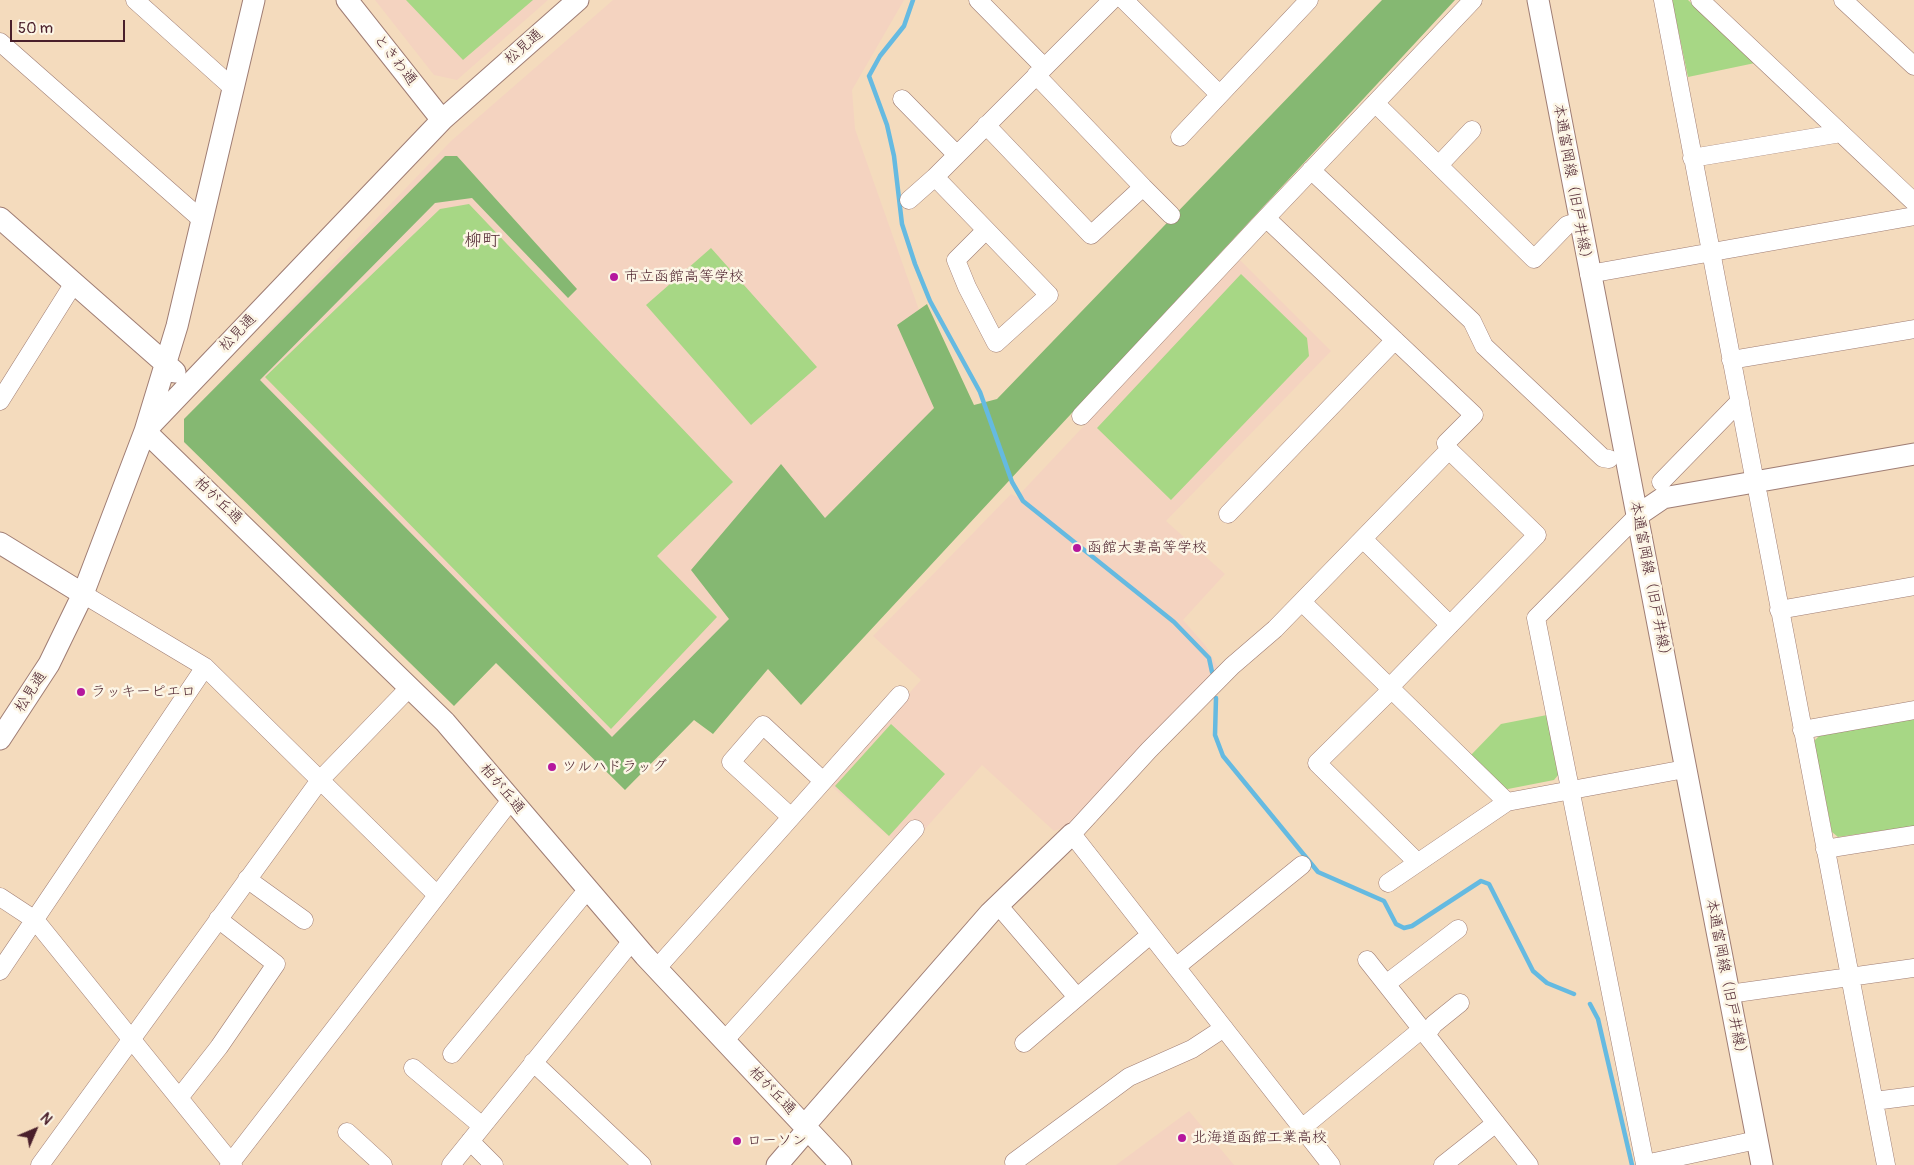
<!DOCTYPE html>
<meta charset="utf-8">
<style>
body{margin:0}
#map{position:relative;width:1914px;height:1165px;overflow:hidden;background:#f4dbbd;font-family:Pangolin,sans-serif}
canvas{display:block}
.north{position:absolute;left:10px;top:1105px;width:50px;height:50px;-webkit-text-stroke:4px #fcf5e5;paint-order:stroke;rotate:45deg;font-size:14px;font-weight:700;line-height:20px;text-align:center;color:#4a1f2b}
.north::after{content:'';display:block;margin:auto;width:18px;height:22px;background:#4a1f2b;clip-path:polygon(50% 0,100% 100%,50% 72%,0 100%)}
.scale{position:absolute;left:10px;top:20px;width:115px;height:22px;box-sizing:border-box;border:2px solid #4a1f2b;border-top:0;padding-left:6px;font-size:15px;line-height:18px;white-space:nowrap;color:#4a1f2b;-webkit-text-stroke:4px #fcf5e5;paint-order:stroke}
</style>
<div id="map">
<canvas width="1914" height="1165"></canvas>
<div class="north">N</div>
<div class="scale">50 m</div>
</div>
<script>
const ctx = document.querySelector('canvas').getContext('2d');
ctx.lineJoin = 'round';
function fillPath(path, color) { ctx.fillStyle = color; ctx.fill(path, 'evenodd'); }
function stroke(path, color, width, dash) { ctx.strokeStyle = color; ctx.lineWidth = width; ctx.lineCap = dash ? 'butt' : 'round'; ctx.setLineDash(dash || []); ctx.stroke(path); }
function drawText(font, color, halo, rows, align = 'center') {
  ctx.font = font + ' Pangolin,"Klee One",sans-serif'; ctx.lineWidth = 5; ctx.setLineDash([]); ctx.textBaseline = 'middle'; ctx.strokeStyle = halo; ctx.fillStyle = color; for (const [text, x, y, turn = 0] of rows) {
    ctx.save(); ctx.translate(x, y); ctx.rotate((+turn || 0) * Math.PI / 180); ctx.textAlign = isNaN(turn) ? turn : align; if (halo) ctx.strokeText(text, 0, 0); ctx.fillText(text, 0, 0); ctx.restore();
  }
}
fillPath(new Path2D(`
 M 375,0 L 548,0 L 457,80 L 434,75 Z
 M 613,0 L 904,0 L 852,90 L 855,129 L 955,412 L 608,760 L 498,656 L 184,419 L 451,141 Z
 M 1240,260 L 1331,351 L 1166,521 L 1225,574 L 1183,620 L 1205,645 L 1219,669 L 1068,826 L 1054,831 L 982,765 L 925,829 L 914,819 L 894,841 L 828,783 L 921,680 L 873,636 L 1011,494 L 1017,497 Z
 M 1189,1111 L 1234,1165 L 1116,1165 Z`), '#f4d3c0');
fillPath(new Path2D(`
 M 406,0 L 533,0 L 463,60 Z
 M 1672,0 L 1688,0 L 1755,63 L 1688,77 Z
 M 469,204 L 733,482 L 657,556 L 717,617 L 611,729 L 265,377 L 440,209 Z
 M 711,248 L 817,367 L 751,425 L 646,305 Z
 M 1241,274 L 1307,338 L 1309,356 L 1171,500 L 1097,428 Z
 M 1547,715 L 1559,774 L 1554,780 L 1508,789 L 1502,788 L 1470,756 L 1501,724 Z
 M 1914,719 L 1914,826 L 1838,837 L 1832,832 L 1814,741 L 1819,736 Z
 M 891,724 L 945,774 L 889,836 L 835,786 Z`), '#a7d785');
fillPath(new Path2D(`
 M 1382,0 L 1455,0 L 801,705 L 768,669 L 713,734 L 694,720 L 625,790 L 496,663 L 454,706 L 184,442 L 184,419 L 445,156 L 457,156 L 577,289 L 568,298 L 472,198 L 435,203 L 260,380 L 612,737 L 729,619 L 691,570 L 781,464 L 825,518 L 934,408 L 897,325 L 927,304 L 974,405 L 997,399 Z`), '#85b872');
stroke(new Path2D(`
 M 913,0 L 904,26 L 880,56 L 869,76 L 887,125 L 894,156 L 902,224 L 915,264 L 930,301 L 980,392 L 1012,482 L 1023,501 L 1174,622 L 1209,658 L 1212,672
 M 1216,698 L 1215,735 L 1223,756 L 1318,872 L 1384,901 L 1396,924 L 1404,928 L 1412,926 L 1481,881 L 1489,884 L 1533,971 L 1547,983 L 1574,994
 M 1590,1004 L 1598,1019 L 1632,1165`), '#65bae1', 4.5);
const minor = new Path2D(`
 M 135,0 L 233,88
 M 978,0 L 1044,67
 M 1124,0 L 1219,94
 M 1663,0 L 1755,482
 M 1700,0 L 1914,202
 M 1843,0 L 1914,66
 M 0,42 L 202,220
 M 902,99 L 957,155
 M 1375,103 L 1534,259 L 1567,225 L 1580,221
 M 986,125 L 1091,235 L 1143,187 L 1036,75
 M 1180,137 L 1309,0
 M 1692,158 L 1841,133
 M 1439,165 L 1472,130
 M 1311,170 L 1472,321 L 1484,346 L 1603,458 L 1609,459
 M 1143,187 L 1171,215
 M 909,200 L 935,177
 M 986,230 L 956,260 L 967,287 L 996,343 L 1049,295 L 935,177 L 1112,0
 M 1589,274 L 1914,216
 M 1731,360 L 1914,329
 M 0,401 L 74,283
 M 1081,416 L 1266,218
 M 1661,482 L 1740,401
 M 1758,494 L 1886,1165
 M 1228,514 L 1395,340
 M 1638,515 L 1536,618 L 1645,1164 L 1757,1140
 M 1363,539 L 1450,625
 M 83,594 L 205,667 L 437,895
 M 1302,602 L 1507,802 L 1685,769
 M 1779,610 L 1914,586
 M 1389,688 L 1537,535 L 1449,450
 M 1391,690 L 1317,763 L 1417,862
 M 1802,730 L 1914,710
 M 791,817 L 731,762 L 763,725 L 823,781
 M 1825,849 L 1914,835
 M 247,879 L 304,920
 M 1388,883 L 1507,802
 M 0,897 L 35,920 L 233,1165
 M 998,905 L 1077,997
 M 1367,960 L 1529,1165
 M 1176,967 L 1302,865
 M 657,968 L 900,695
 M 0,971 L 205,667
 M 1386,984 L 1458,929
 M 1729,994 L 1914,968
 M 1426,1035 L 1434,1024 L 1460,1003
 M 724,1041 L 915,829
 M 1024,1043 L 1150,935
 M 452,1054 L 588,889
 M 533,1062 L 642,1165
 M 413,1068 L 482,1126
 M 179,1098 L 219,1047 L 276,964 L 218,919
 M 1874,1101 L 1914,1096
 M 1302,1128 L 1422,1029
 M 347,1132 L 383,1165
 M 470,1141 L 494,1165
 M 1014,1162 L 1129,1077 L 1192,1049 L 1224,1028
 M 40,1165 L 320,780 L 409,688
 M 229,1165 L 511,800
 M 451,1165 L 632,941
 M 1331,1165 L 1072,834 L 1149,750 L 1232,666 L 1275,629 L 1449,450 L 1446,443 L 1474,415 L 1266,218 L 1473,0
 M 1443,1165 L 1496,1123`);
const tertiary = new Path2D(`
 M 254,0 L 177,326 L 145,431 L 445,722 L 645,956 L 841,1165
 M 347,0 L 442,120
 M 1538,0 L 1762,1165
 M 0,218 L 175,372
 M 1638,515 L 1663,498 L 1914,454
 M 0,543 L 83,594
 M 0,739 L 49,664 L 83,594 L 145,431 L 442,120 L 578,0
 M 805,1125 L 990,913 L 1072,834
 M 777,1165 L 808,1129`);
stroke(minor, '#9f7d74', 19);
stroke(tertiary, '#9f7d74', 23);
stroke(minor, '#fff', 18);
stroke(tertiary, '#fff', 21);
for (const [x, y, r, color] of [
 [614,277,5,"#b5179e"],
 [1077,548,5,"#b5179e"],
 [81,692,5,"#b5179e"],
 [552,767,5,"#b5179e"],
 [1182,1138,5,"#b5179e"],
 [737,1141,5,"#b5179e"]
]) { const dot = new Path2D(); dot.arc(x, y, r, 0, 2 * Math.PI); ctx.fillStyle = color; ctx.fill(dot); stroke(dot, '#fcf5e5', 2); }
drawText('15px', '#4a1f2b', '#fcf5e5', [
 ["松見通",524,47,-41],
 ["ときわ通",395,60,52],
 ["本通富岡線（旧戸井線）",1572,185,80],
 ["松見通",238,333,-46],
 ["柏が丘通",218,501,44],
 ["本通富岡線（旧戸井線）",1650,582,79],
 ["松見通",31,692,-57],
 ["柏が丘通",502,789,50],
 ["本通富岡線（旧戸井線）",1726,980,79],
 ["柏が丘通",772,1091,46]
]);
drawText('15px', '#4a1f2b', '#fcf5e5', [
 ["市立函館高等学校",624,277],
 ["函館大妻高等学校",1087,548],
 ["ラッキーピエロ",91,692],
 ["ツルハドラッグ",562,767],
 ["北海道函館工業高校",1192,1138],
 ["ローソン",747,1141]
], 'left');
drawText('18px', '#4a1f2b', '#fcf5e5', [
 ["柳町",482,241]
]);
</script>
